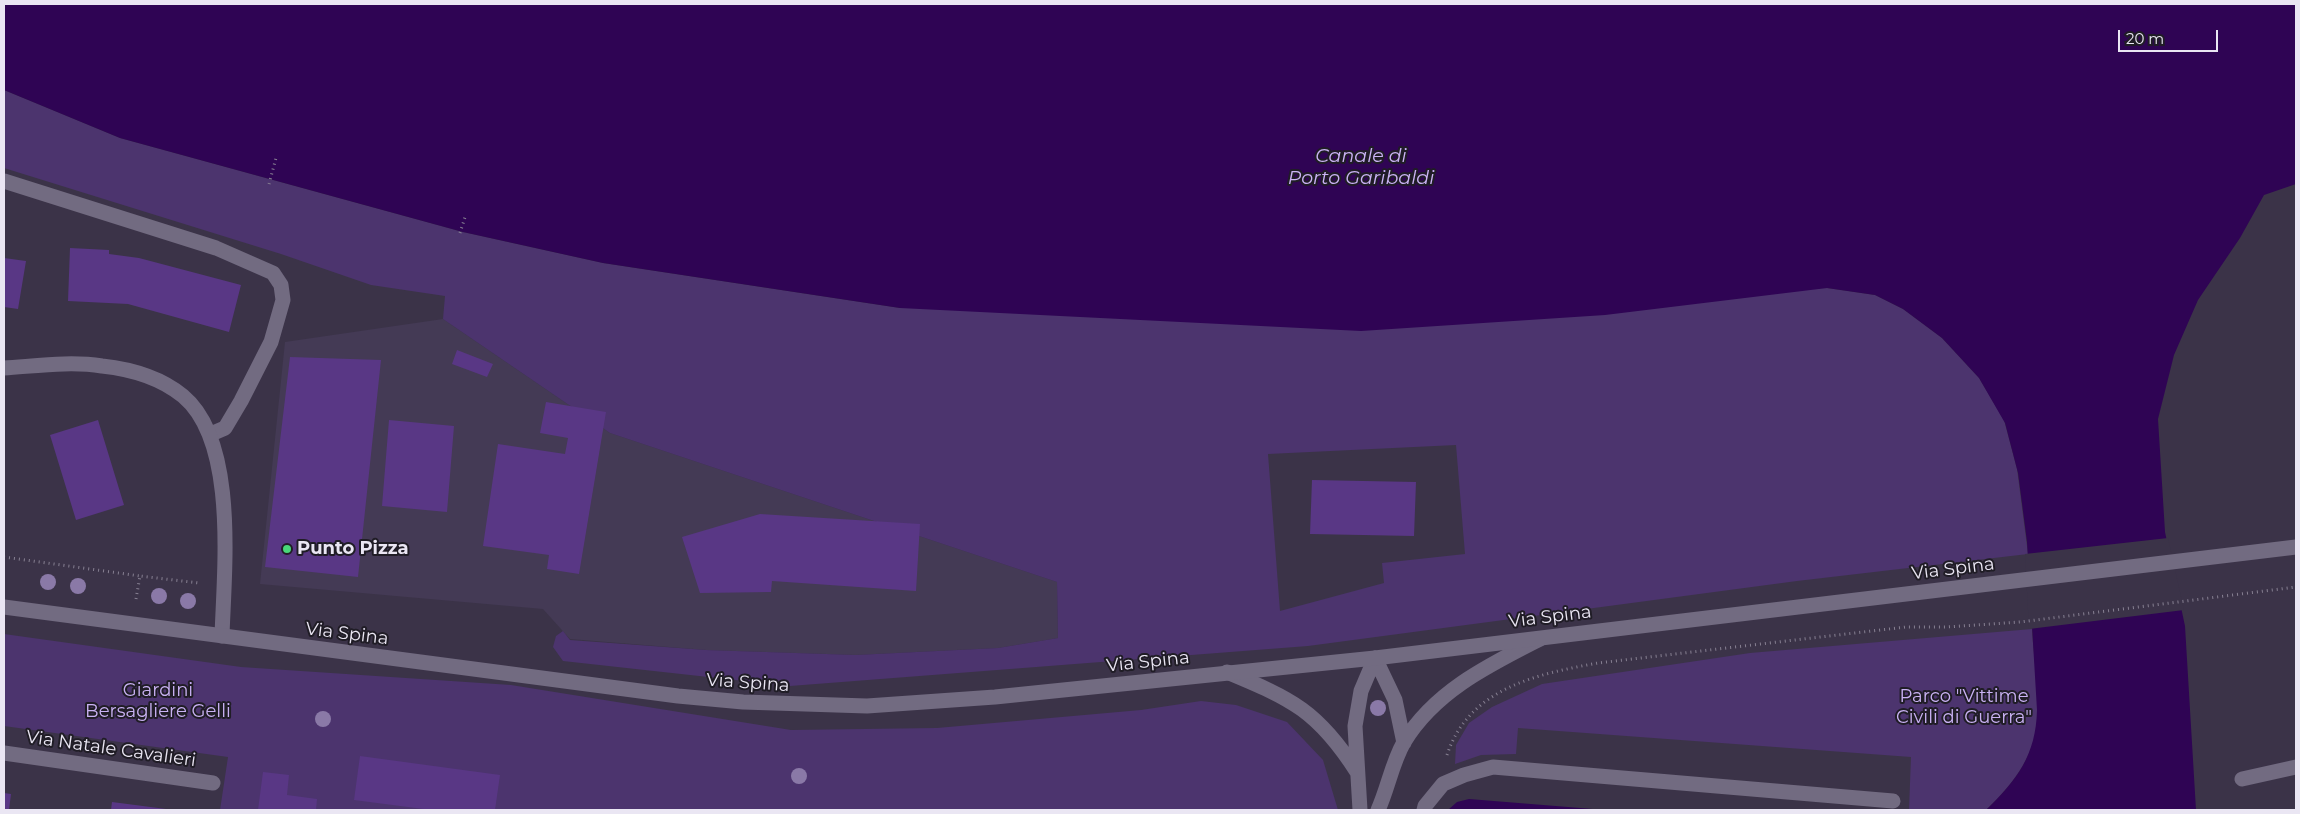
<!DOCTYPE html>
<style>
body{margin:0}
#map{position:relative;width:2300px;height:814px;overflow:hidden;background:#3b3348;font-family:Montserrat,sans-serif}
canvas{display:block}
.frame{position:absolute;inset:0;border:5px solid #eae6f3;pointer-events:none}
.scale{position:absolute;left:2118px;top:30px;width:100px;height:22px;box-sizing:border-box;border:2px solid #eae6f3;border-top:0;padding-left:6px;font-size:15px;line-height:18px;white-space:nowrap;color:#eae6f3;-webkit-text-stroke:4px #201d26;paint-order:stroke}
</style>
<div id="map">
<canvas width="2300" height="814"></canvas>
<div class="frame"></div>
<div class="scale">20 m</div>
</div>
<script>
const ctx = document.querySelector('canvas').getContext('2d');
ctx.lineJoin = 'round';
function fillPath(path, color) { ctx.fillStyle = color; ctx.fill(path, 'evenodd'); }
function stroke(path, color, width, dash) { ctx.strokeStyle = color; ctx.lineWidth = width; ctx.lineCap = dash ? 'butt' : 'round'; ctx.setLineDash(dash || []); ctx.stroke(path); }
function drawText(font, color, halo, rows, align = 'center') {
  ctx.font = font + ' Montserrat,sans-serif'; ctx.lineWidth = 4; ctx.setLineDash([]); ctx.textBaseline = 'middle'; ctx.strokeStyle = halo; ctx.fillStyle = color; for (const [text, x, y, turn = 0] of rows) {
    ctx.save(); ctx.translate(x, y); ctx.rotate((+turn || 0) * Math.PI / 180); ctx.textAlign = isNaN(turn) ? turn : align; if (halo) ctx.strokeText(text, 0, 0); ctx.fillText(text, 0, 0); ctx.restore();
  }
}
fillPath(new Path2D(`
 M 443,319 L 610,433 L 1057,582 L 1058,638 L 998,648 L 856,655 L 706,650 L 570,639 L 543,609 L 260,584 L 285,342 Z`), '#443a55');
fillPath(new Path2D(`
 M 4,90 L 120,138 L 463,232 L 603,263 L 900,308 L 1827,288 L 1875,295 L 1903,309 L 1942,338 L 1979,378 L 2004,420 L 2017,469 L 2028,554 L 1797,581 L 1308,646 L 790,686 L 563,661 L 553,647 L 556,636 L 563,631 L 570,640 L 706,650 L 856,655 L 998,648 L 1058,638 L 1057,582 L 610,433 L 443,319 L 445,296 L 371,285 L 281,254 L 4,168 ZM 1456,445 L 1465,554 L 1382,563 L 1384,583 L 1280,611 L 1268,454 Z
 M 2032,629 C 2033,654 2042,710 2036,733 C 2028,765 2009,788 1986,810 L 1909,810 L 1911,757 L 1518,728 L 1516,754 L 1481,755 L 1455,764 L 1456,745 L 1469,723 L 1492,707 L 1542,684 L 1750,653 Z
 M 4,634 L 241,667 L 511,685 L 791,730 L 937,728 L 1141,710 L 1201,701 L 1236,705 L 1287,722 L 1323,760 L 1338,810 L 220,810 L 228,757 L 4,726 Z`), '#4c346e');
fillPath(new Path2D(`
 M 4,4 L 2296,4 L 2296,184 L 2264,195 L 2240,238 L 2198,300 L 2174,355 L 2158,419 L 2165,532 L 2185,626 L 2196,810 L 1986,810 C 2017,780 2036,755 2037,710 L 2027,542 L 2018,473 L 2005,423 L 1979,378 L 1942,338 L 1903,309 L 1875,295 L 1827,288 L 1605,315 L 1361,331 L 900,308 L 603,263 L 463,232 L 120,138 L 4,90 Z
 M 1469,799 L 1605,810 L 1448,810 L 1457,802 Z`), '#2f0454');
fillPath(new Path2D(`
 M 2168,538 L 2184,610 L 2029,629 L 2025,554 Z`), '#3b3348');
fillPath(new Path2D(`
 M 70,248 L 109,250 L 109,254 L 139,258 L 241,285 L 229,332 L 128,304 L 68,301 Z
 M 4,258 L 26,261 L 18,309 L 4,307 Z
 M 457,350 L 493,364 L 487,377 L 452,364 Z
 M 290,357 L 381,360 L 358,577 L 265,567 Z
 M 546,402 L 606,412 L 579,574 L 547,569 L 549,555 L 483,546 L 498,444 L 565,454 L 568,438 L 540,433 Z
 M 98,420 L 124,505 L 76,520 L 50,435 Z
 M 389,420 L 454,426 L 447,512 L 382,506 Z
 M 1312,480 L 1416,482 L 1414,536 L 1310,534 Z
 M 760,514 L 920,524 L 916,591 L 772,581 L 771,592 L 700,593 L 682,537 Z
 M 360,756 L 500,775 L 495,810 L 431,810 L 354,800 Z
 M 263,772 L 289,775 L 287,795 L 317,799 L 316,810 L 258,810 Z
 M 4,793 L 11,794 L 9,810 L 4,810 Z
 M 112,802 L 166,809 L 166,810 L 111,810 Z`), '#593785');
stroke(new Path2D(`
 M 269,184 L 276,158
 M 460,233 L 466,214
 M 4,557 L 140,576
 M 136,599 L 140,576 L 199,583
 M 1447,755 C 1469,688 1537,674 1598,663 L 1906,627 L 1947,627 L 2020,622 L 2296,587`), '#878092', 3, [1, 4]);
stroke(new Path2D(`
 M 4,181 L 216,248 L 273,273 L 281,285 L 283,300 L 271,342 L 241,401 L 225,428 L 211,434
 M 1424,810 L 1425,806 L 1443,784 L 1464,775 L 1493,767 L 1893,801`), '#726b81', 15);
stroke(new Path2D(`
 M 4,368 C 36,366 70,361 102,366 C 130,369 161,378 183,396 C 238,442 224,571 222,636
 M 1375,658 L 1395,700 L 1404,743
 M 1227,672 C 1292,699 1318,711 1357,772
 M 4,753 L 213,783
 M 2242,779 L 2296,767
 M 1360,810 L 1355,726 L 1361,691 L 1375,658
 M 1378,810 C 1388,788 1392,763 1404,742 C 1435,691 1489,665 1540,639`), '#726b81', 15);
stroke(new Path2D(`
 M 4,607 L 678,696 L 743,702 L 867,706 L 995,697 L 1375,658 L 2296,547`), '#726b81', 15);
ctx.fillStyle = '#8a79a7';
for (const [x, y] of [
 [48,582],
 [78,586],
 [159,596],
 [188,601],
 [1378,708],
 [323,719],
 [799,776]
]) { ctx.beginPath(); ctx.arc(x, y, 8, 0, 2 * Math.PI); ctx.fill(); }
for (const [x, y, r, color] of [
 [287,549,5,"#48d779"]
]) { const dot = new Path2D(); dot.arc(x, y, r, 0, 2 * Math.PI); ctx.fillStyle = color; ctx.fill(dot); stroke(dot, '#201d26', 2); }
drawText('bold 18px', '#eae6f3', '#201d26', [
 ["Punto Pizza",297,549]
], 'left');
drawText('18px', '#eae6f3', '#201d26', [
 ["Via Spina",1953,569,-7],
 ["Via Spina",1550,617,-7],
 ["Via Spina",347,634,7],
 ["Via Spina",1148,662,-6],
 ["Via Spina",748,683,4],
 ["Via Natale Cavalieri",111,749,8]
]);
drawText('18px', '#cab2f4', '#201d26', [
 ["Giardini",158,691],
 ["Bersagliere Gelli",158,712],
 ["Parco \"Vittime",1964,697],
 ["Civili di Guerra\"",1964,718]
]);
drawText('italic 19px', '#cbb3f5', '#201d26', [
 ["Canale di",1361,156],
 ["Porto Garibaldi",1361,178]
]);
</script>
